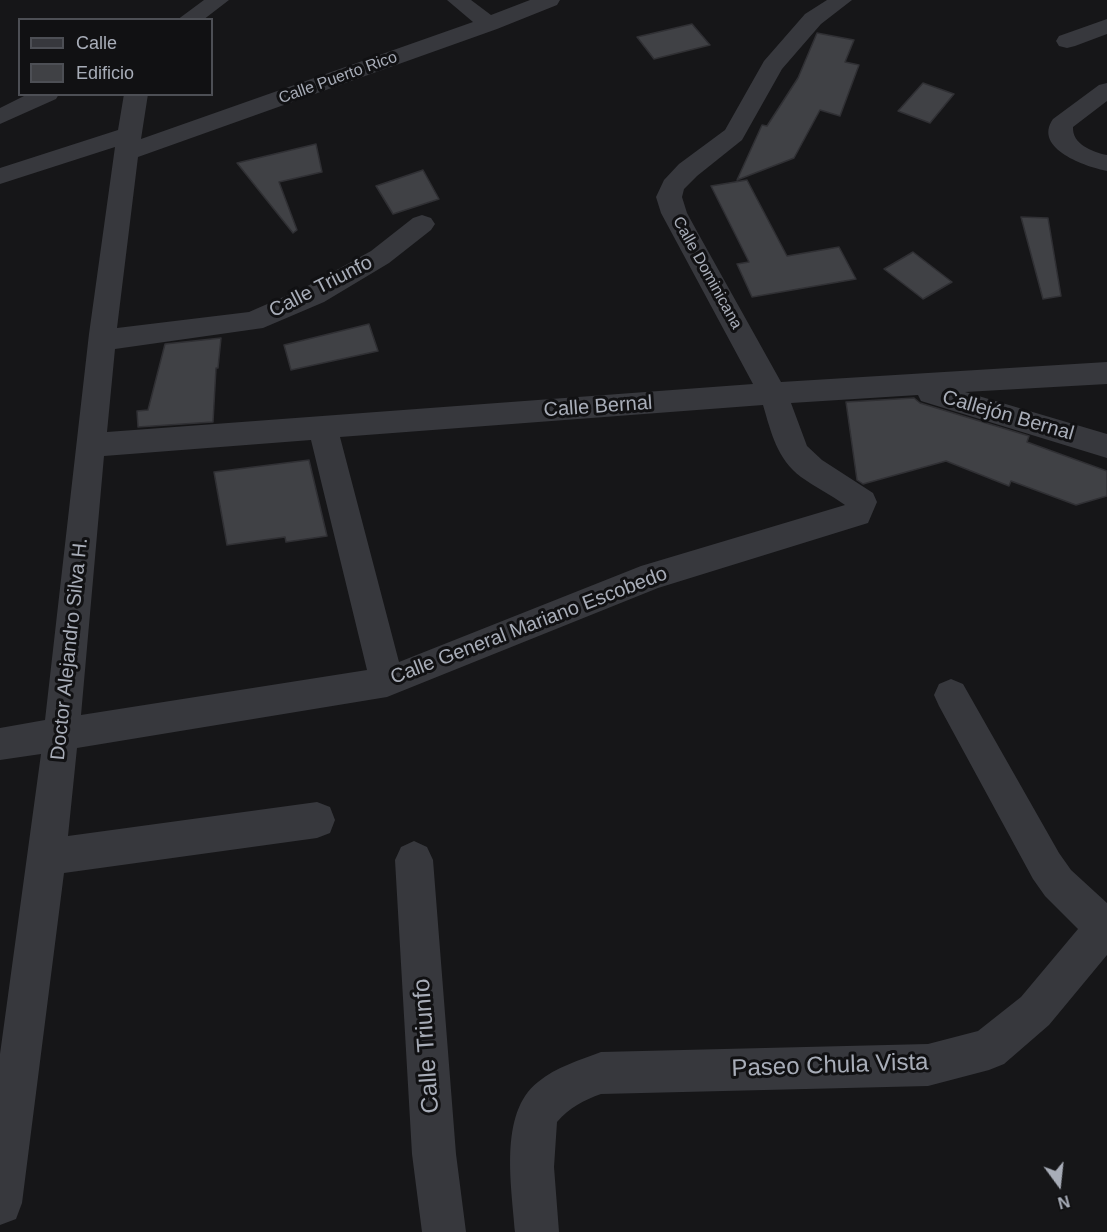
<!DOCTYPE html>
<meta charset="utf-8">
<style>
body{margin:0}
#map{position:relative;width:1107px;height:1232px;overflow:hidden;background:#161618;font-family:Arial,sans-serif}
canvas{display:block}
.legend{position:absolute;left:18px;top:18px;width:195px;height:78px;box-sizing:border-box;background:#111113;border:2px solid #4d4f55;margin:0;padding:8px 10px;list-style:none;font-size:18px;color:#a8adb8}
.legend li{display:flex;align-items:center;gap:12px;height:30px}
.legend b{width:30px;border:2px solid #4d4f55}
.north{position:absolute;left:1029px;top:1154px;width:60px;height:60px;-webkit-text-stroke:4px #111113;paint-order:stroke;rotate:165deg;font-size:16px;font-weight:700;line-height:24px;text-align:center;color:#a8adb8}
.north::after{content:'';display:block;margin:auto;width:21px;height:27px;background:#a8adb8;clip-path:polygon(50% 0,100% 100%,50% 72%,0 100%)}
</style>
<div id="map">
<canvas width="1107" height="1232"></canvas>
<ul class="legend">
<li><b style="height:8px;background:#37383d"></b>Calle</li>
<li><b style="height:16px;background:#404145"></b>Edificio</li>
</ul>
<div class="north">N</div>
</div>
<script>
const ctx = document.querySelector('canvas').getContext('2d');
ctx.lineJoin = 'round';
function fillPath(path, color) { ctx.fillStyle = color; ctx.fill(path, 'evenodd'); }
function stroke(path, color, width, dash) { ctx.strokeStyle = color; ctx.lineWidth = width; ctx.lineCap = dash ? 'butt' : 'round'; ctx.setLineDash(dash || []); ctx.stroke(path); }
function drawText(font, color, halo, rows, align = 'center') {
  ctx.font = font + ' Arial,sans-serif'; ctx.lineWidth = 6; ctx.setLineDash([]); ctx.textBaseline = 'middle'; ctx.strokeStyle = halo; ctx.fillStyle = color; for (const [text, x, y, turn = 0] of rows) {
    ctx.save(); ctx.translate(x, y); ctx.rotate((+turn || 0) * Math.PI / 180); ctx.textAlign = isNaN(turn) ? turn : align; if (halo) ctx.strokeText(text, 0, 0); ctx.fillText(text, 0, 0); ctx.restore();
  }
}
const building = new Path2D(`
 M 692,24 L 710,45 L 654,59 L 637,37 Z
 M 817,33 L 854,40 L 845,62 L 859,65 L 840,116 L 820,110 L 794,158 L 737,180 L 762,125 L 767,126 L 798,78 Z
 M 923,83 L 954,94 L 930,123 L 898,111 Z
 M 316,144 L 322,172 L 279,182 L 297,230 L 293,233 L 237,163 Z
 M 423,170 L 439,199 L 393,214 L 376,186 Z
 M 747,180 L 787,256 L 839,247 L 856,279 L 752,297 L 737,264 L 749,262 L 711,186 Z
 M 1021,217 L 1048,218 L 1061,296 L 1043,299 Z
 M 913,252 L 952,282 L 923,299 L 884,269 Z
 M 369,324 L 378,351 L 291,370 L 284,345 Z
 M 221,338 L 218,368 L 216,368 L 213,422 L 138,427 L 137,411 L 148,410 L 165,344 Z
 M 914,398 L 920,403 L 1029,436 L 1027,442 L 1107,471 L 1107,496 L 1076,505 L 1011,481 L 1009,486 L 946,461 L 863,484 L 857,480 L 846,402 Z
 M 309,460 L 327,536 L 286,542 L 285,537 L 227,545 L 214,472 Z`);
fillPath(building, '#404145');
stroke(building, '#303034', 1.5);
fillPath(new Path2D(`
 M 204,0 L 229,0 L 203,20 L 177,20 Z
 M 447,0 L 471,0 L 491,15 L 530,0 L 560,0 L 557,5 L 497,29 L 138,157 L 117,328 L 249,312 L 304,288 L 371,251 L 413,218 L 422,215 L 431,218 L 435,224 L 431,230 L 389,263 L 324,302 L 263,328 L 115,349 L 107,432 L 753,384 L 661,213 L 656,197 L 664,180 L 679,164 L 725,130 L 764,61 L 805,14 L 827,0 L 852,0 L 821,24 L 782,69 L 742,140 L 697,176 L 684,189 L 682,197 L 687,213 L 699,235 L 781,382 L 1107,362 L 1107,384 L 965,392 L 1107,434 L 1107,458 L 921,401 L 918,395 L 791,403 L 807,446 L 822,460 L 873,493 L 877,502 L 868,523 L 658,588 L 387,697 L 77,748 L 68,836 L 317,802 L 330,807 L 335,820 L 330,833 L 317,838 L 64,873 L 22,1203 L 16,1219 L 0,1225 L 0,1054 L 41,754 L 0,760 L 0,728 L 45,720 L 89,334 L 115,147 L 0,184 L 0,168 L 118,130 L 124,94 L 148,94 L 141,139 L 473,22 ZM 763,405 C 771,432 777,459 801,477 C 815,487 831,495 845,505 L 641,566 L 399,662 L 340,437 ZM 311,440 L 367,670 L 81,715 L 104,456 Z
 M 1107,19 L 1107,34 L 1075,46 L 1067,48 L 1059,46 L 1056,41 L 1059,36 Z
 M 1107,83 L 1107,101 L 1073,127 C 1072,144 1092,152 1107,155 L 1107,171 C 1087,167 1032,149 1053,119 L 1099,85 Z
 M 28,94 L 59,94 L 56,99 L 0,124 L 0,108 Z
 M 951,679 L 963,684 L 1059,853 L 1071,870 L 1107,903 L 1107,955 L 1049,1025 L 1004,1064 L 989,1070 L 928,1086 L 601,1094 C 584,1100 569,1108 557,1122 L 554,1167 L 559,1232 L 515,1232 C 512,1188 498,1113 538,1082 C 556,1067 580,1060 601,1052 L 928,1044 L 978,1031 L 1021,997 L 1078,929 L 1045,896 L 1033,879 L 939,706 L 934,695 L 939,684 Z
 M 414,841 L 427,847 L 433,860 L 456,1154 L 466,1232 L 422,1232 L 412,1154 L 395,860 L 401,847 Z`), '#37383d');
drawText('16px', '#a8adb8', '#111113', [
 ["Calle Puerto Rico",338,78,-20],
 ["Calle Dominicana",707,273,61]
]);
drawText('20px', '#a8adb8', '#111113', [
 ["Calle Triunfo",321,287,-27],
 ["Calle Bernal",598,407,-4],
 ["Callejón Bernal",1008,416,16],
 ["Calle General Mariano Escobedo",529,626,-21],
 ["Doctor Alejandro Silva H.",70,649,-84]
]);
drawText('24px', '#a8adb8', '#111113', [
 ["Calle Triunfo",427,1046,-94],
 ["Paseo Chula Vista",830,1066,-2]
]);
</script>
